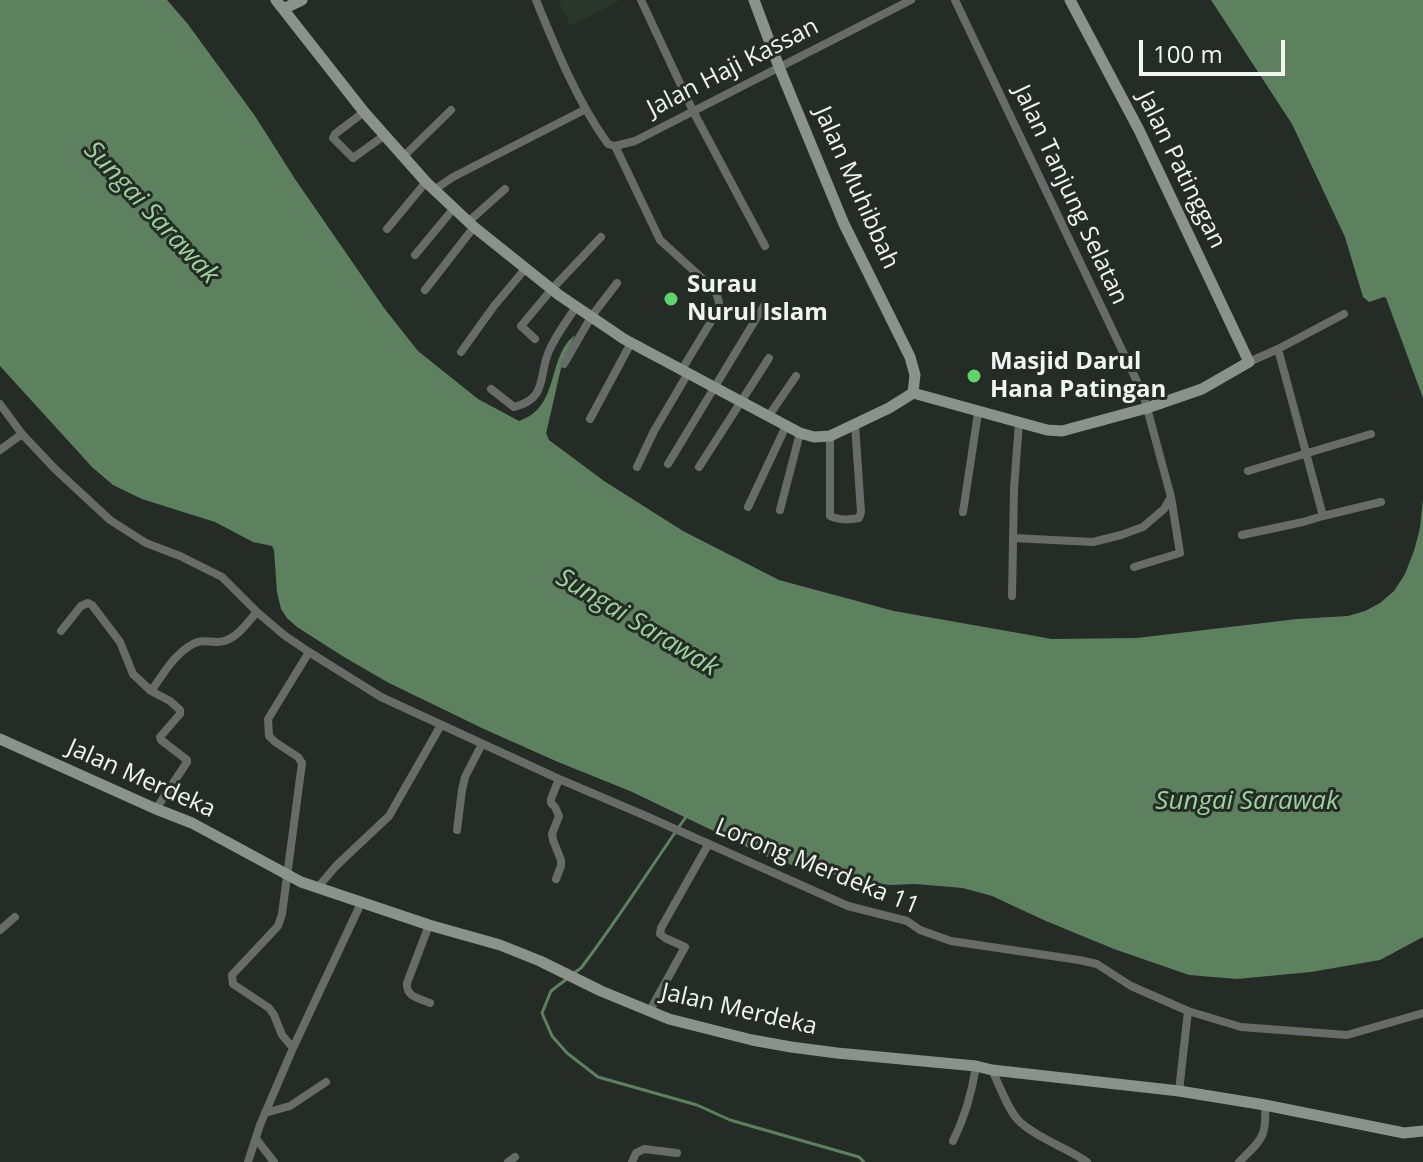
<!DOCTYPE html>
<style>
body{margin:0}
#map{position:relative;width:1423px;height:1162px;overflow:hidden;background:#252c25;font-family:"Open Sans",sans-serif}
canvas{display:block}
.scale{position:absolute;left:1139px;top:40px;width:146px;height:36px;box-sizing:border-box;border:4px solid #f1f6f1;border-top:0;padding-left:10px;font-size:24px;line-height:28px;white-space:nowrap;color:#f1f6f1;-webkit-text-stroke:6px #252c25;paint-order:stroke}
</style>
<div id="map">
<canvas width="1423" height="1162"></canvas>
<div class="scale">100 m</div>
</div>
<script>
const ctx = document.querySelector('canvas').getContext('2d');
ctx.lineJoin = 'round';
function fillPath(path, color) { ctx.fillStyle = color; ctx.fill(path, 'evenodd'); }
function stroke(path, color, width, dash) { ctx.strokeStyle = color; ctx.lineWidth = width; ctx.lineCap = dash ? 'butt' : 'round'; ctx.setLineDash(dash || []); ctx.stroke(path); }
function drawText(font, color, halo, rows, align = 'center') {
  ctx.font = font + ' "Open Sans",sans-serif'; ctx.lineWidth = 6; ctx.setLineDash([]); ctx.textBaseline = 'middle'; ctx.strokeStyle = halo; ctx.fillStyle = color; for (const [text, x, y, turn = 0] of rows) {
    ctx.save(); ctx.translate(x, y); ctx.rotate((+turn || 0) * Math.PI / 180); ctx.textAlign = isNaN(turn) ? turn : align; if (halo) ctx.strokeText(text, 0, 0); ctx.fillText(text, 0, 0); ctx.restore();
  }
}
fillPath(new Path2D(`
 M 558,0 L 621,0 L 571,26 Z`), '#29362a');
fillPath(new Path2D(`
 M 0,0 L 167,0 L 187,23 L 255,116 L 295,179 L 384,308 L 418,351 L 478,399 L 519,421 C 561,407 546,357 575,335 L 561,368 L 548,425 L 546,433 L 549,440 L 604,481 L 683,531 L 779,580 L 894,611 L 1052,639 L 1137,638 L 1297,619 L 1348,616 L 1365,611 L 1380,603 L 1394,591 L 1405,574 L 1414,551 L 1420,528 L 1423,499 L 1423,937 L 1380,960 L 1311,972 L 1237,979 L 1189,975 L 1114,949 L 1046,921 L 992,896 L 963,888 L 915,884 L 890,885 L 862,881 L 792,865 L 768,857 L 630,791 L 558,762 L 484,729 L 389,683 L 344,657 L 297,627 L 287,618 L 281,609 L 277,592 L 274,550 L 272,546 L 253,542 L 215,522 L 142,499 L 113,485 L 92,467 L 0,366 Z
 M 1211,0 L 1423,0 L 1423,398 L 1386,298 L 1384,297 L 1369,302 L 1363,297 L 1345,237 L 1292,124 Z`), '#5d815f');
stroke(new Path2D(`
 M 574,973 L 581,968 C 619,918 652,865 688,814
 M 568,978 L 551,991 L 542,1013 L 552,1036 L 567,1053 L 598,1077 L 697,1105 L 730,1120 L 859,1157 L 864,1162`), '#5d815f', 3);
stroke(new Path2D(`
 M 536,0 C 556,49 577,101 608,144 L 615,146 L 635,141 L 911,0
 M 641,0 L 693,111 L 765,246
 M 955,0 L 1143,394 L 1147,408 L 1171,497 L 1180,553 L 1134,567
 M 364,112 L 335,134 L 333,138 L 353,158 L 385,135
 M 615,146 L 660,240 L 715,290 L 719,302 L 718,310 L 681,371
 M 404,156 L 451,110
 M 434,190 L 453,177 L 586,109
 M 468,222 L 505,189
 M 387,229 L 426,182
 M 415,255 L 454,208
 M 425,290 L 474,227
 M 535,339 L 521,326 L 552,289 L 601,237
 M 461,352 L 494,306 L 525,269
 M 1249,362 L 1278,349 L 1344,314
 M 564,364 L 591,317 L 617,283
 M 491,389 L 514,407 C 548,399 538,376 549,351 C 556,335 566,322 576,307
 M 0,404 L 22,434 L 55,469 L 110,520 L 146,543 L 180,556 L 222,577 L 257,612 L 284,635 L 309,652 L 381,697 L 559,779 L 646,816 L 848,906 L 907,921 L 920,930 L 951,941 L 1079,960 L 1097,964 L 1131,986 L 1188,1011 L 1241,1027 L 1347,1035 L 1423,1013
 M 768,417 L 796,376
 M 590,419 L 631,343
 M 830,436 L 830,516 C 838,520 849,520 859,518 L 861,512 L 855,424
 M 0,450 L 22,434
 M 668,464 L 765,304
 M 637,467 L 654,431 L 687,375
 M 699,467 L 769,358
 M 1248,471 L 1371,434
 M 748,507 L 786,426
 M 780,510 L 800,433
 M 963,512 L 978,413
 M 1323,516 L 1381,502
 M 1242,535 L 1303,522 L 1323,516 L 1278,349
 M 1013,538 L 1093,542 L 1121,535 L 1143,527 L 1164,509 L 1171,497
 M 1012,596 L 1014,488 L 1019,423
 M 61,631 L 81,606 L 88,603 L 92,605 L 120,642 L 133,674 L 151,691 L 170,701 L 180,710 L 180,714 L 160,737 L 161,740 L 187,760 L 187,762 L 156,809
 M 151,691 C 163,675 174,654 193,644 C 202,639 208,642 218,642 C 236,641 246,624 257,612
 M 457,830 L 462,790 L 465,777 L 482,744
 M 556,879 L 561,866 L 561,860 L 553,840 L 552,834 L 559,816 L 555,807 L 551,803 L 551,799 L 559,779
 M 319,886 L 336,866 L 389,816 L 441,725
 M 429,925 L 407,983 C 406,997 418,998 430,1003
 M 0,930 L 15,917
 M 649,1012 L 685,947 L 665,938 L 660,934 L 661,928 L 708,845
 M 293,1048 L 282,1035 L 274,1015 L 269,1008 L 233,984 L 232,975 L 278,926 L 282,914 L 302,763 L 298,757 L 275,742 L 269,736 L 268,719 L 309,652
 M 992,1070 C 999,1084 1008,1111 1020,1122 C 1040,1140 1066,1147 1087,1162
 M 1179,1091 L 1188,1011
 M 265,1113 L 290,1106 L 326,1082
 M 257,1140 L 274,1162
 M 953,1141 C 965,1117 972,1092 976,1066
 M 248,1162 L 260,1125 L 293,1048 L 362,901
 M 508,1162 L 515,1157
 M 632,1162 L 636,1153 L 644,1149 L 677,1153
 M 1239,1162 C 1261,1140 1267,1138 1265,1105`), '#686c68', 8);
stroke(new Path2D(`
 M 276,0 L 364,112 L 426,182 L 474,227 L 559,295 L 624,339 L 800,433 L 814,437 L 830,436 L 889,408 L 913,393
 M 754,0 L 779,67 L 844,224 L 910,357 L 915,375 L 913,393
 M 283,9 L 302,0
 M 913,393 L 1047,430 L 1062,431 L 1147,408 L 1202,389 L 1249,362 L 1139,130 L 1070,0
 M 0,739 L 156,809 L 192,823 L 301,882 L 429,925 L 500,945 L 540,961 L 601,991 L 669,1019 L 752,1040 L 791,1047 L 837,1053 L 976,1066 L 992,1070 L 1179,1091 L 1265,1105 L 1404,1133 L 1423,1131`), '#8b928b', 11);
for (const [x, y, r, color] of [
 [671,299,8,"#5ed56c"],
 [974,376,8,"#5ed56c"]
]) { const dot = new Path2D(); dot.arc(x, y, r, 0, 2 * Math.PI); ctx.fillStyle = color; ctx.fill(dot); stroke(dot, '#252c25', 3); }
drawText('24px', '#f1f6f1', '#252c25', [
 ["Jalan Haji Kassan",733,68,-27],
 ["Jalan Patinggan",1181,170,64],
 ["Jalan Muhibbah",856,188,66],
 ["Jalan Tanjung Selatan",1070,195,65],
 ["Jalan Merdeka",141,779,24],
 ["Lorong Merdeka 11",817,867,22],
 ["Jalan Merdeka",739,1010,13]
]);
drawText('bold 24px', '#f1f6f1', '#252c25', [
 ["Surau",687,285],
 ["Nurul Islam",687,313],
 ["Masjid Darul",990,362],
 ["Hana Patingan",990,390]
], 'left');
drawText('italic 26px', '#9ad39d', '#252c25', [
 ["Sungai Sarawak",151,213,47],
 ["Sungai Sarawak",637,623,31],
 ["Sungai Sarawak",1247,802]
]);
</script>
